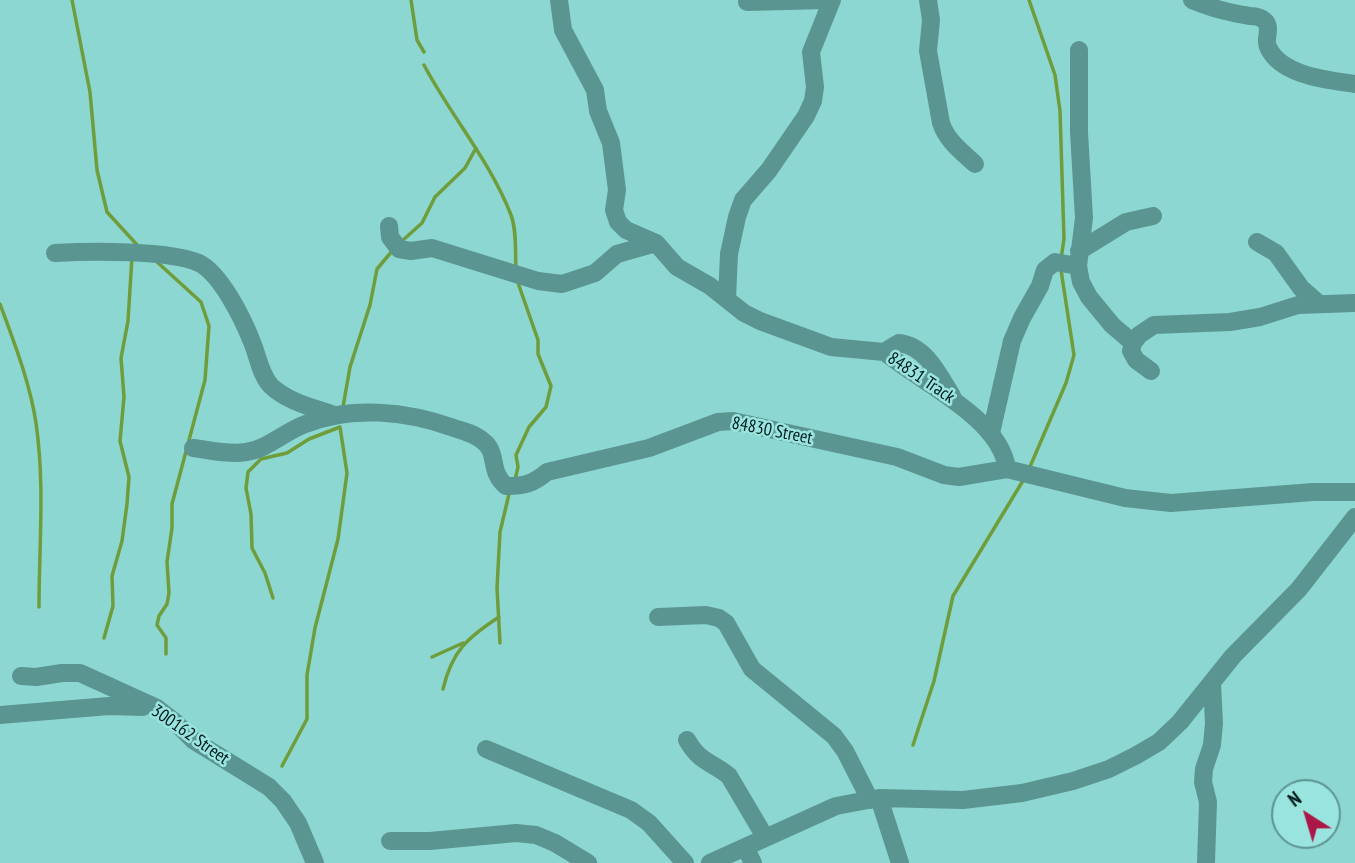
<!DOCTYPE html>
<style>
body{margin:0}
#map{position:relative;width:1355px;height:863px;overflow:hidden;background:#8dd7d2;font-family:"PT Sans Narrow",sans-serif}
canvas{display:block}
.north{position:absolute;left:1271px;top:779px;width:70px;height:70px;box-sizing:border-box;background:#9ae4df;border:2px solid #5c9490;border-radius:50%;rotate:323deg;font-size:19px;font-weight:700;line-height:28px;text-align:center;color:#001c1a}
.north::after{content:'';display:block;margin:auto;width:24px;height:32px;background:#ab1746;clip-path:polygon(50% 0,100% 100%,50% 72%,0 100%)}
</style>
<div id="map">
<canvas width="1355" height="863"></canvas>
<div class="north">N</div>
</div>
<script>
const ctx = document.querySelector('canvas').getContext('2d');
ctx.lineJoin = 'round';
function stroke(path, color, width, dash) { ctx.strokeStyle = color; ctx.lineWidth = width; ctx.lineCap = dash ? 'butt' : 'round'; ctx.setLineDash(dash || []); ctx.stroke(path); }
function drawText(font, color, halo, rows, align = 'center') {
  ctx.font = font + ' "PT Sans Narrow",sans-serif'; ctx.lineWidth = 5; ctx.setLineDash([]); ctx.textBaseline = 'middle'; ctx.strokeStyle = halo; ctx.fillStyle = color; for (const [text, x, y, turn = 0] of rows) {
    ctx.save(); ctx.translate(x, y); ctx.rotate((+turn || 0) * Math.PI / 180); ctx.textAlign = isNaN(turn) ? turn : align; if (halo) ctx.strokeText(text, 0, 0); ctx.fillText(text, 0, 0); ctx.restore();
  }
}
stroke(new Path2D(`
 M 72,0 L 90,92 L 97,170 L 107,212 L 139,247
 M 411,0 L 417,40 L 424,52
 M 1029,0 L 1055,75 L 1060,111 L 1064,239 L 1061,259
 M 424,65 C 451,116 490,161 511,215 C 517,231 515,252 516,269
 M 402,241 L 422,223 L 435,197 L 465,168 L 476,148
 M 156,261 L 201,302 L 209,326 L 205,380 L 172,504 L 172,528 L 167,562 L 169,593 L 167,604 L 159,616 L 157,625 L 166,638 L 166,654
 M 0,304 C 14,342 30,383 36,423 C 45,485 39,546 39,607
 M 343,407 L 350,367 L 370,305 L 377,269 L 393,250
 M 1029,469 L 1066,383 L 1074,355 L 1061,270
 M 515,480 L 518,467 L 516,455 L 529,427 L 546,407 L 551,386 L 538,354 L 538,340 L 517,280
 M 273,598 L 265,573 L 252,548 L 251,514 L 246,488 L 248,472 L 261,459 L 287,453 L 309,439 L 340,427 L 347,473 L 338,539 L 315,628 L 307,675 L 307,719 L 282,766
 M 104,638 L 113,606 L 112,576 L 122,541 L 127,504 L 129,477 L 120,441 L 124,397 L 121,358 L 128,321 L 132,257
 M 500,643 L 497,588 L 500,532 L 509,494
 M 432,657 L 463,643
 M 443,689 C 452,651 467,638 499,617
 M 913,745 L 934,681 L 953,596 L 1024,479`), '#709d3b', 3.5);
stroke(new Path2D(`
 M 559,0 L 563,30 L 595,90 L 598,111 L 611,143 L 617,190 L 614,210 L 618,222 L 626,230 L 656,243 L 677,267 L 710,286 L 744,313 L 760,321 L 831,347 L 884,352 L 891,357 C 928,386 1001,420 1007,469
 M 928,0 L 931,20 L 928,51 L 941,123 C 947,141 961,151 975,164
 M 1192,0 C 1215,9 1226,12 1250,16 C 1255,16 1261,17 1265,21 C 1272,29 1264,39 1268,47 C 1281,76 1328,80 1355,84
 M 747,2 L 827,0
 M 1079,50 L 1079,132 L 1084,218 L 1078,266 L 1081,282 L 1089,297 L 1112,325 L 1133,343
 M 389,226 L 390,237 L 399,249 L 411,251 L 432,248 L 538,281 L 562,284 L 595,273 L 617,254 L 656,243
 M 1257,242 L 1276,253 L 1301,288 L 1318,303
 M 1079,251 L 1126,222 L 1153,216
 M 55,253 C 89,251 170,250 199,263 C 221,274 243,319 252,342 C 258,356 260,374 271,386 C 288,402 312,407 334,415
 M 727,299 L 729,254 L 737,217 L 743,200 L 769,170 L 806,116 L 813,101 L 815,87 L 811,52 L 832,0
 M 884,352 L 899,343 C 926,346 939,375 952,396
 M 1151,371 L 1136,360 L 1131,351 L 1133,343 L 1139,335 L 1154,325 L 1230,322 L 1260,317 L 1298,305 L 1355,303
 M 991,433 L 1012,341 L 1022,318 L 1040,286 L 1045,270 L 1055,262 L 1078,266
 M 193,448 C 210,450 228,455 246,452 C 267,449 283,433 303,425 C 350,405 407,411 454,428 C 464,431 475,434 483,441 C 499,453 488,471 506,486 C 524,486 533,484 547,472 L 649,448 L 718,422 L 733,421 L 897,457 L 944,475 L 959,477 L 1007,469 L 1125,498 L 1171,503 L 1313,492 L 1355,492
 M 658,617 L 706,615 L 719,618 L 726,623 L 752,669 L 834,736 L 845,751 L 870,800
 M 21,676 L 36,677 L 62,673 L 80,673 L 157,708 L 175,722 L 193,740 L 269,787 L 283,801 L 298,823 L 315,863
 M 0,715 L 109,706 L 143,707
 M 687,740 C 701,764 711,761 729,776 L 765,837
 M 486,749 L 631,810 L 649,823 L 685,863
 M 879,798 L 900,863
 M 390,841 L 430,841 L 516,833 L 536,835 L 555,843 L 588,863
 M 745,847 L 753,863
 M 710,863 L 836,806 L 879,798 L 963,800 L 1022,793 L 1073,781 L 1109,769 L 1135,756 L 1159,742 L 1180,722 L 1233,656 L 1299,589 L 1355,517
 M 1206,863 L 1208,802 L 1203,782 L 1204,769 L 1212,745 L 1214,723 L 1212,684`), '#5b9591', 18);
drawText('18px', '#001c1a', '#9ae4df', [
 ["84831 Track",921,378,34],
 ["84830 Street",772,431,11],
 ["300162 Street",190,735,35]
]);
</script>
